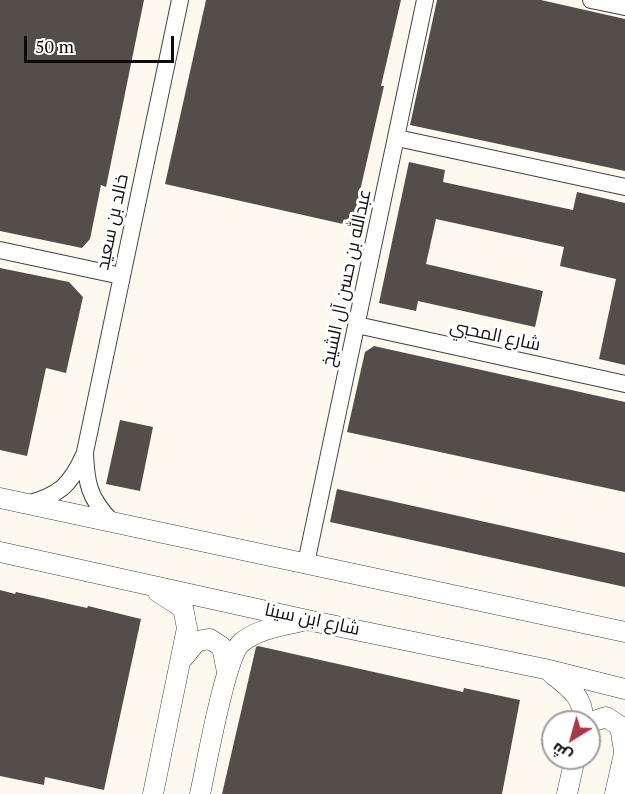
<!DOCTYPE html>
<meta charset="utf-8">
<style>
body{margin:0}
#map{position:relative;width:625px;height:794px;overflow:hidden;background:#fdf9ef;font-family:"PT Serif",Cairo,serif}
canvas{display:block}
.north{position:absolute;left:541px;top:710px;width:60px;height:60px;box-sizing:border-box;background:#fff;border:2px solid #9e9e9e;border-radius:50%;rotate:217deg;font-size:16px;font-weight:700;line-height:24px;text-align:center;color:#0d0d0d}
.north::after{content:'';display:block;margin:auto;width:21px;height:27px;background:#ab3746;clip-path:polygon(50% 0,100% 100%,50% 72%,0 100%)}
.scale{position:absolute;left:24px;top:36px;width:150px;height:27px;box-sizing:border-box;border:3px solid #0d0d0d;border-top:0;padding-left:8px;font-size:18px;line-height:21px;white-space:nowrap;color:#0d0d0d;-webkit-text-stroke:4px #fff;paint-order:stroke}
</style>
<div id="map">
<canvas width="625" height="794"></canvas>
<div class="north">ش</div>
<div class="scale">50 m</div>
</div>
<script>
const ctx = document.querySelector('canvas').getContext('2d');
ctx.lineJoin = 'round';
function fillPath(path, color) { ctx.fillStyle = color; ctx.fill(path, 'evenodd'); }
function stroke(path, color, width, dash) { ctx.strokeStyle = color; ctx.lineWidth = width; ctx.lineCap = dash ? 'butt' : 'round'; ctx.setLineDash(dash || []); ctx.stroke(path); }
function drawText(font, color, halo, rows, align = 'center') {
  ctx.font = font + ' "PT Serif",Cairo,serif'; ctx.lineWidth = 6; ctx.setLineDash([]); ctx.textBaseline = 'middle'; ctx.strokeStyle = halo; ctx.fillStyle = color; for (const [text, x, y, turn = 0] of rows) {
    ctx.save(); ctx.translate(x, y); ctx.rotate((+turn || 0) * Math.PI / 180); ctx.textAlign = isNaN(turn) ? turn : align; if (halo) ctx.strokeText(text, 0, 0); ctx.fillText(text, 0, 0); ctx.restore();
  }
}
fillPath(new Path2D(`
 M 0,0 L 144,0 L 106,187 L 101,185 L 90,239 L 82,248 L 0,231 Z
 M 206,0 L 401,0 L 381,86 L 384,86 L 352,226 L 165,184 Z
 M 437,0 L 541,0 L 625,19 L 625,171 L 410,125 Z
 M 409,162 L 445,170 L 443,182 L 573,210 L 577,192 L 625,203 L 625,365 L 599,359 L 616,279 L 560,266 L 564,247 L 436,219 L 426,264 L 543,291 L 535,327 L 418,301 L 416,311 L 379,303 Z
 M 0,268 L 69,282 L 83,297 L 66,373 L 46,368 L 27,456 L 0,450 Z
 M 374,346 L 625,402 L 625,492 L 347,432 L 365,352 Z
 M 120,420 L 153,427 L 140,491 L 106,484 Z
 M 337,489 L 625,553 L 625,587 L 330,522 Z
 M 0,590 L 15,594 L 16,592 L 87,608 L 88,606 L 141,619 L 104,790 L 45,777 L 44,785 L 0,776 Z
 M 258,646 L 463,692 L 464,688 L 520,700 L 502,794 L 222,794 L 256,647 Z`), '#544e4b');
const minor = new Path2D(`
 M 591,0 L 625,7
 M 397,138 L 625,187
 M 0,250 L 121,276
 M 357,325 L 625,384
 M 27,504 C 59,495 70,486 84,455
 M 111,521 C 89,498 86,483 85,452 L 180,0
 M 306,563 L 425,0`);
const tertiary = new Path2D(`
 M 0,498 L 625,632
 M 0,552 L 307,620 L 545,669 L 625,689
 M 183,658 L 197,641 L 210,639 L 222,647 L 227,672
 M 552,674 C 569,687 586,699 582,722
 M 589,725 L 591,722 L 606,717 L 620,726 L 624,751
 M 153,794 L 187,628 L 183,608 L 158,592
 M 200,794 C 206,768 225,657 241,643 C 257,629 282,626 302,621
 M 567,794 L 575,758
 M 615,794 L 625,749`);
stroke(minor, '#404040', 18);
stroke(tertiary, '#404040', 21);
stroke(minor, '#fff', 16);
stroke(tertiary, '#fff', 20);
drawText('18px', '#0d0d0d', '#fff', [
 ["خالد بن سعيد",113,222,-78],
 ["عبدالله بن حسن آل الشيخ",347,278,-78],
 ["شارع المحبي",495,336,12],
 ["شارع ابن سينا",312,620,12]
]);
</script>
